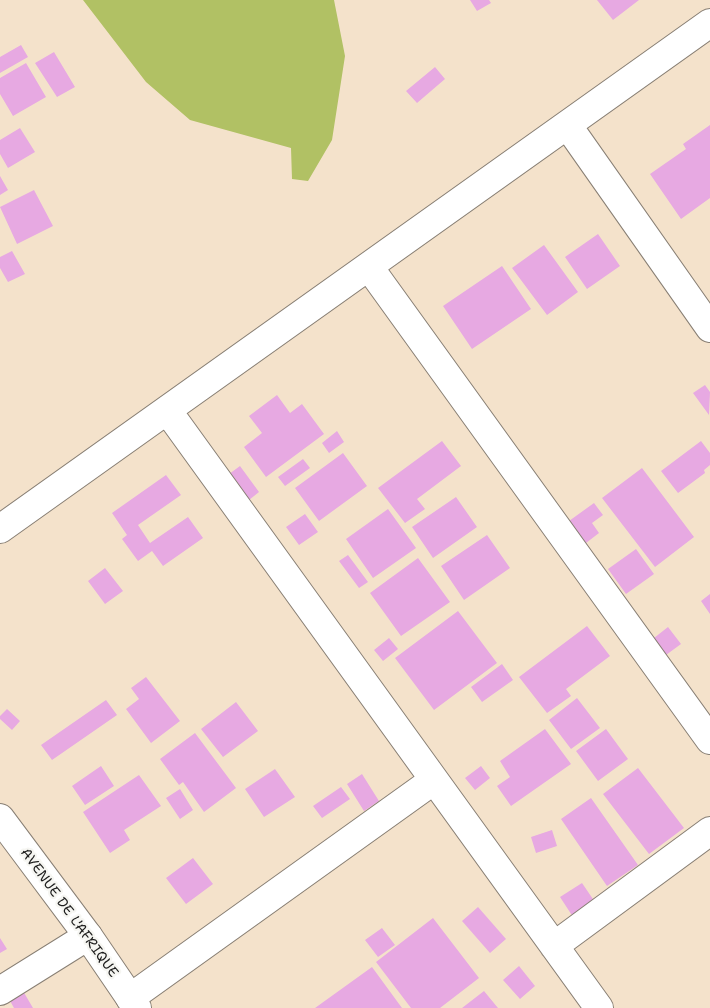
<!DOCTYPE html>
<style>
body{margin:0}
canvas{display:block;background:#f4e2cb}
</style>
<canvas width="710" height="1008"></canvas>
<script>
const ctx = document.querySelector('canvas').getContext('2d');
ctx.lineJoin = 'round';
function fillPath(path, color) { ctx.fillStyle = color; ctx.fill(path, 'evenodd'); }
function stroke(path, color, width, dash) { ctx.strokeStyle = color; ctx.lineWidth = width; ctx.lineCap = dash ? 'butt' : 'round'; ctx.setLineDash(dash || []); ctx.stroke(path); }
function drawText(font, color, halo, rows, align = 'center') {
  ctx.font = font + ' "Shantell Sans",sans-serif'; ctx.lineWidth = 4.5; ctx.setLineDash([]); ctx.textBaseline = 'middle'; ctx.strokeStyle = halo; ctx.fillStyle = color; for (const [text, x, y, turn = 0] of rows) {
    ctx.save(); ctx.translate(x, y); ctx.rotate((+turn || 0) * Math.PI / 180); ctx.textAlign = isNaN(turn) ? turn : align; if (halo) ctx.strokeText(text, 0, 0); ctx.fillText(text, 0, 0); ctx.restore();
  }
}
fillPath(new Path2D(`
 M 83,0 L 334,0 L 345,56 L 332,140 L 308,181 L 292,179 L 291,148 L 190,120 L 146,82 Z`), '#b1c164');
fillPath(new Path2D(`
 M 470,0 L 489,0 L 491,3 L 477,11 Z
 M 597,0 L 639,0 L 613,20 Z
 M 21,45 L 28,57 L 0,73 L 0,57 Z
 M 54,52 L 75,87 L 57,97 L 35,63 Z
 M 26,63 L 46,97 L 13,116 L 0,94 L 0,78 Z
 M 435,67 L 445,79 L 417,103 L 406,91 Z
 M 710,125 L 710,198 L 681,219 L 650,174 L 686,149 L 683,144 Z
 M 20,128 L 35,152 L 8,168 L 0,154 L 0,140 Z
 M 0,176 L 8,190 L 0,195 Z
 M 34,190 L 53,226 L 17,244 L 0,207 Z
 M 598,234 L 620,266 L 587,289 L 565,257 Z
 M 544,245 L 578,292 L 547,315 L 512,268 Z
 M 12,251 L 25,274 L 8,282 L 0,268 L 0,257 Z
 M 502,266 L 531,309 L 472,349 L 443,306 Z
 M 705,385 L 710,392 L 709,415 L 693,393 Z
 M 277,395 L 290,413 L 302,404 L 324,434 L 266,477 L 244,447 L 262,433 L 249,416 Z
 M 337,431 L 344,442 L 329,453 L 322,443 Z
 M 442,441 L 461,466 L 417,499 L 425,509 L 405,523 L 378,488 Z
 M 701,441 L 710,453 L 710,465 L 704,470 L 705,473 L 678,493 L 661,471 Z
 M 343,453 L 367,486 L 319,521 L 295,488 Z
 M 303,459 L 310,468 L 285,486 L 278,477 Z
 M 240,466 L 259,492 L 244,504 L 225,477 Z
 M 642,468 L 694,537 L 655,567 L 602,498 Z
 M 166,475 L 181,495 L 138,525 L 150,543 L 188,517 L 203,538 L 163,566 L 152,551 L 138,561 L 122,539 L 127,535 L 112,513 Z
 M 456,497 L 477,527 L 433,558 L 412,527 Z
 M 594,503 L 603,515 L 592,523 L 599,533 L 586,543 L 569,521 Z
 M 388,509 L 416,548 L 373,578 L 346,539 Z
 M 305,514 L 318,532 L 299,545 L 286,527 Z
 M 487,535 L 510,568 L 464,600 L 441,566 Z
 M 636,549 L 654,574 L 626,594 L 608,569 Z
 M 348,555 L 368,582 L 359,588 L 339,561 Z
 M 418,558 L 450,602 L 401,636 L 370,593 Z
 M 105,568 L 123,591 L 105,604 L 88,581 Z
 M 710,594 L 710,614 L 701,601 Z
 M 458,611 L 497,663 L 434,710 L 395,658 Z
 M 587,626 L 610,656 L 566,689 L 571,696 L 547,713 L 519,677 Z
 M 668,627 L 681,644 L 666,655 L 654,638 Z
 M 389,638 L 398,649 L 383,661 L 374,650 Z
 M 502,664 L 513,680 L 482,702 L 471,687 Z
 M 146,677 L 180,721 L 151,743 L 126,709 L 139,699 L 131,688 Z
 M 577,698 L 600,728 L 571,749 L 549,720 Z
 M 106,700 L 117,715 L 52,760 L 41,745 Z
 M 236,702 L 258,731 L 223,757 L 201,729 Z
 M 7,709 L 20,721 L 12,730 L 0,719 L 0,716 Z
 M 545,729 L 571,764 L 511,806 L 497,786 L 510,777 L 500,761 Z
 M 606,729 L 628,759 L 598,781 L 576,751 Z
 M 195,733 L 236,788 L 204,812 L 183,782 L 179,785 L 160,759 Z
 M 101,766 L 114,786 L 85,805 L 72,786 Z
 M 481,766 L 490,778 L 475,790 L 465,778 Z
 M 638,768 L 684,828 L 649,854 L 603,794 Z
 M 275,769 L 295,797 L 264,817 L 245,789 Z
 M 362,774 L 379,801 L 364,811 L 347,784 Z
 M 139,775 L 161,806 L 124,830 L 130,840 L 110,853 L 83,812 Z
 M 341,787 L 350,799 L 322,818 L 313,806 Z
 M 180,789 L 193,810 L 180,819 L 166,798 Z
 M 591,798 L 638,865 L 607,886 L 561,819 Z
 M 552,830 L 557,846 L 536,853 L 531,837 Z
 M 193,858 L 213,884 L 186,904 L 166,878 Z
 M 582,883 L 597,905 L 575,920 L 560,897 Z
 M 478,907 L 506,939 L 490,953 L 462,921 Z
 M 433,918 L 479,978 L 440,1008 L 411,1008 L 376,962 Z
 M 382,928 L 395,945 L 378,957 L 365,940 Z
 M 0,938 L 7,949 L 0,953 Z
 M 519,966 L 535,986 L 520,999 L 503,980 Z
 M 372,967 L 402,1008 L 315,1008 Z
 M 23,991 L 33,1008 L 14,1008 L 9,999 Z
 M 484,991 L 498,1008 L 462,1008 Z`), '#e7a9e2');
const minor = new Path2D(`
 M 568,126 L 710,328
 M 369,267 L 710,740
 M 167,410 L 599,1008
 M 0,529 L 710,23
 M 554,946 L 710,831
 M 0,991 L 88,936
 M 130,998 L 434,780`);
const major = new Path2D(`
 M 0,818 L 88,936 L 137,1008`);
stroke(minor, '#887f74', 30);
stroke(major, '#887f74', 30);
stroke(minor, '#fff', 28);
stroke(major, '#fff', 28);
drawText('14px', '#1c1c1c', '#f6f6f2', [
 ["AVENUE DE L'AFRIQUE",69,913,54]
]);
</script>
